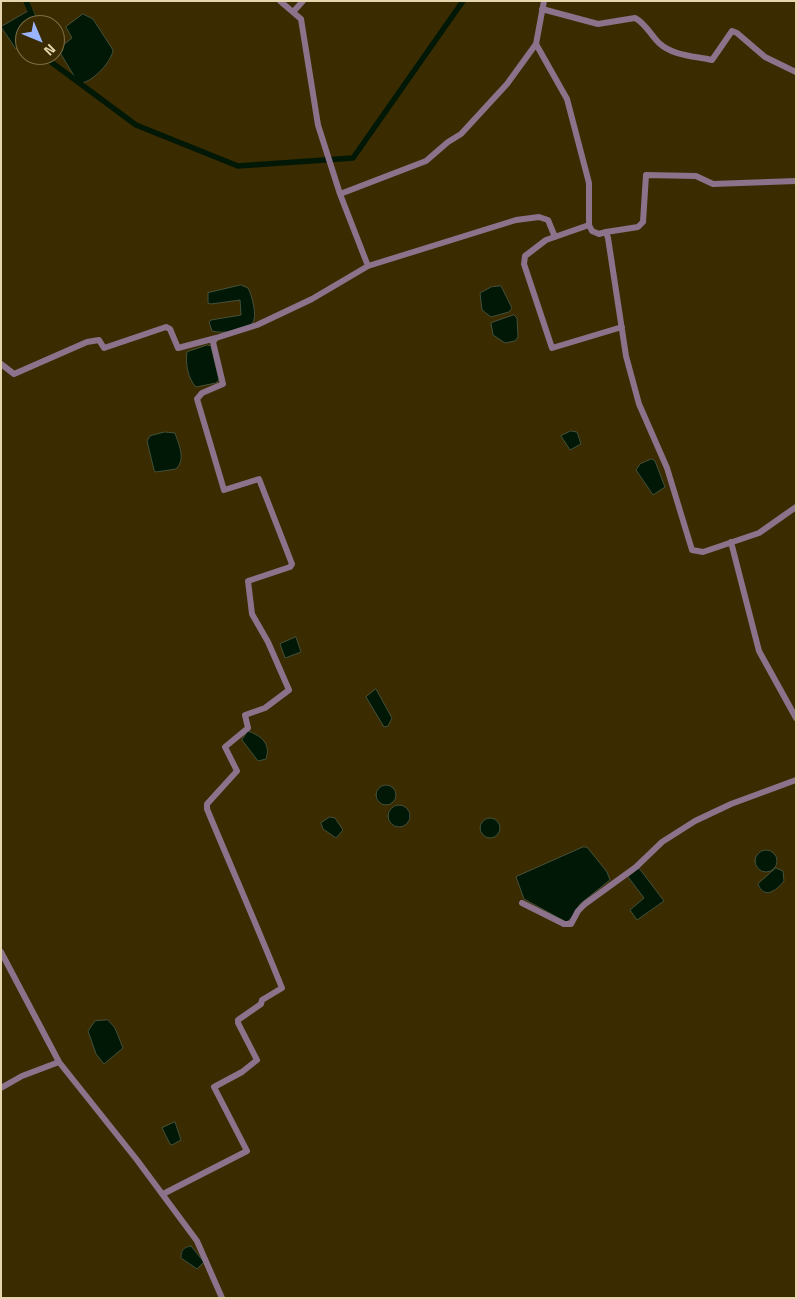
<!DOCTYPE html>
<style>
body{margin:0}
#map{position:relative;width:797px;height:1299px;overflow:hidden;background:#3b2b00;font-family:"Titillium Web",sans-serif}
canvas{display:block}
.frame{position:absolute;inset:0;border:2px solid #e5d6af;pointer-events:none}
.north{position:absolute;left:15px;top:15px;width:50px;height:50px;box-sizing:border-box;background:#3b2b00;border:1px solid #7f6f46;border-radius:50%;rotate:135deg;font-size:14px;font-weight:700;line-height:20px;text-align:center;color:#e5d6af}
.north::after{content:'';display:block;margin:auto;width:18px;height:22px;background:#9ab5fd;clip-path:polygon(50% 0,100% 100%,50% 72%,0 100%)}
</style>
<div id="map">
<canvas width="797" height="1299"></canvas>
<div class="frame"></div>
<div class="north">N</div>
</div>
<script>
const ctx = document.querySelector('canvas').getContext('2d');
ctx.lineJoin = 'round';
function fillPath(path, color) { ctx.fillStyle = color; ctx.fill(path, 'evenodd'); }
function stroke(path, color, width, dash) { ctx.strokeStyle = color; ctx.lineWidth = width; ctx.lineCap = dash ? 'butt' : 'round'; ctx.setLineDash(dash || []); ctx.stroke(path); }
const water = new Path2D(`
 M 32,9 L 40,25 L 25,25 L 25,43 L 16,49 L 1,27 Z
 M 83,14 L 93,19 L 113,50 C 112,61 93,82 81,83 L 77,81 L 58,49 L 72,38 L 66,27 Z
 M 241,285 L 248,288 C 252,295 258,317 252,324 C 245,331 222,334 212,331 L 209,322 L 211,320 L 241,315 L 240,300 L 211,304 L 208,303 L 208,293 Z
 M 501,286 L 512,308 L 509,312 L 491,317 L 482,310 L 480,293 L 491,287 Z
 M 514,315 L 517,318 L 518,337 L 515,341 L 505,343 L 493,335 L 491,323 Z
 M 208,345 L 211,346 L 219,380 L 216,383 L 196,387 C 188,379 185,363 187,352 Z
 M 571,431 L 577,432 L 581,444 L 570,450 L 561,436 Z
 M 165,432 L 175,433 C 179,445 186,459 176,469 L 156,472 L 154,470 L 147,441 L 150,436 Z
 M 652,459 L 655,461 L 665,487 L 653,495 L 636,470 L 640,464 Z
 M 296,637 L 301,652 L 285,658 L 280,644 Z
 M 376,689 L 392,718 L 388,726 L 384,727 L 366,697 Z
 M 248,731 C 262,736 271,744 266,759 L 258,761 L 242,740 Z
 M376 795a10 10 0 1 1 20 0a10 10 0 1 1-20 0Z
 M388 816a11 11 0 1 1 22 0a11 11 0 1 1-22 0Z
 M 330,817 L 335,818 L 343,830 L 336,838 L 323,829 L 321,823 Z
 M480 828a10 10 0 1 1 20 0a10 10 0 1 1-20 0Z
 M 583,847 L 587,847 L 607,872 L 610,880 L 580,904 L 571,919 L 566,922 L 524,899 L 516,877 Z
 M755 861a11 11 0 1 1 22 0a11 11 0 1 1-22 0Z
 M 639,868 L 664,901 L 637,920 L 630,910 L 644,898 L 628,877 Z
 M 776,868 L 783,871 L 784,881 C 776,891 764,900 758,884 Z
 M 108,1020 L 115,1028 L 123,1048 L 104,1064 L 96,1054 L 88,1031 L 95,1021 Z
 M 175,1122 L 181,1140 L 172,1145 L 170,1144 L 162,1128 Z
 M 191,1246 L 204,1262 L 197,1269 L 181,1258 C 181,1251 183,1247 191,1246 Z`);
fillPath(water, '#011806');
stroke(water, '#455139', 1);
stroke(new Path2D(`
 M 26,1 L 36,25
 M 48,55 L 51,62 L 136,125 L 238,166 L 353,158 L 463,1`), '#011806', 5.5);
stroke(new Path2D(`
 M 280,1 L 301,19 L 318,125 L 340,194 L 426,161 L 448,142 L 461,134 L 507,84 L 536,44
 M 544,1 L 536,44 L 567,99 L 589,183 L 589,225 L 592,231 L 599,234 L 606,232 L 608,238 L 626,356 L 639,404 L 667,468 L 692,550 L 703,552 L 759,533 L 796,507
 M 542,9 L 598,24 L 635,18 C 645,23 651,35 659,43 C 673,56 694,56 712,60 L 732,31 L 737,33 L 765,57 L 796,72
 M 293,12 L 303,1
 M 589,225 L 546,240 L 525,256 L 524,264 L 552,348 L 622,327
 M 606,232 L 638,227 L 643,222 L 646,175 L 696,176 L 713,184 L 796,181
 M 368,266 L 516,220 L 539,217 L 548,220 L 555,237
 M 1,364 L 14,374 L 87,342 L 99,340 L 104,348 L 166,327 L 170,329 L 178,348 L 216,338
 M 731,542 L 759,651 L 796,718
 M 522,903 L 564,924 L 571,924 L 578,911 L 585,904 L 636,867 L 662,842 L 695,821 L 731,804 L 796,780
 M 1,952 L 59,1062 L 137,1160 L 197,1241 L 222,1298
 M 1,1088 L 22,1076 L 59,1062
 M 163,1194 L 247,1151 L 214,1087 L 242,1072 L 257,1060 L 238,1023 L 238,1020 L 261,1004 L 262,1000 L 282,988 C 258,928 232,869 207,809 L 207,804 L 237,771 L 225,747 L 248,728 L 245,715 L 265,708 L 289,690 L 268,642 L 252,614 L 248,581 L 290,567 L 292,564 L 259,479 L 224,490 L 197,399 L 202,393 L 223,384 L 213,342 L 216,338 L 257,325 L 312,299 L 368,266 L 340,194`), '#8c728a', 6);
</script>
